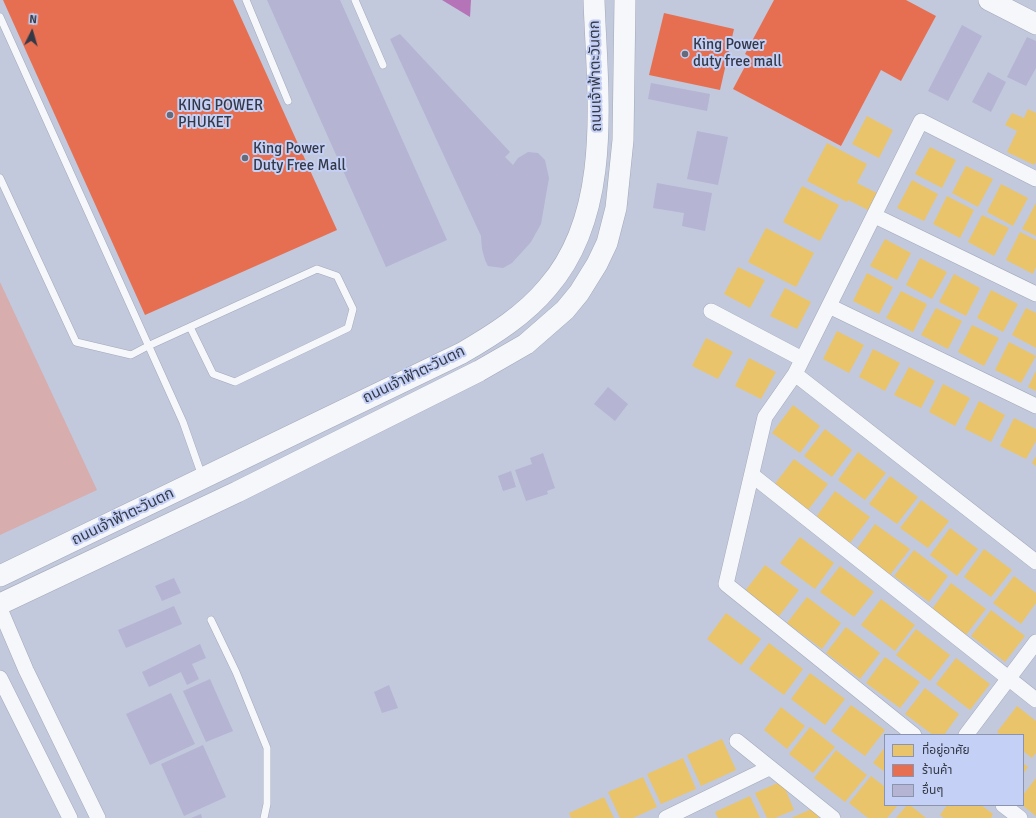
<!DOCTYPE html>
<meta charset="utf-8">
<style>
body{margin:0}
#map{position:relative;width:1036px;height:818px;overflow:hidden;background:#c2c9dd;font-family:Signika,"Noto Sans Thai",sans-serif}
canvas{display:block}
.legend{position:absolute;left:884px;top:734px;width:140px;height:72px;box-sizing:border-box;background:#c4d0f5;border:1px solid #8a94af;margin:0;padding:5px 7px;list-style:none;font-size:12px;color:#343947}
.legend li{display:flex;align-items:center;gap:8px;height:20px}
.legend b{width:20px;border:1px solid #8a94af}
.north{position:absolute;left:12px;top:12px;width:40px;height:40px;-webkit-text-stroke:3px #c4d0f5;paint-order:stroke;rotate:5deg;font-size:11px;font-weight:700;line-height:16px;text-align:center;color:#343947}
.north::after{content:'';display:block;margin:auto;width:14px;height:18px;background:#343947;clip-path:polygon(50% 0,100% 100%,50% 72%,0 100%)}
</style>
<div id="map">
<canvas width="1036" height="818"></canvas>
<ul class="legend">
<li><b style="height:11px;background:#e9c46a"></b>ที่อยู่อาศัย</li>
<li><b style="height:11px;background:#e76f51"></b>ร้านค้า</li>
<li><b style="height:11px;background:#b5b4d3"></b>อื่นๆ</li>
</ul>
<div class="north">N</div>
</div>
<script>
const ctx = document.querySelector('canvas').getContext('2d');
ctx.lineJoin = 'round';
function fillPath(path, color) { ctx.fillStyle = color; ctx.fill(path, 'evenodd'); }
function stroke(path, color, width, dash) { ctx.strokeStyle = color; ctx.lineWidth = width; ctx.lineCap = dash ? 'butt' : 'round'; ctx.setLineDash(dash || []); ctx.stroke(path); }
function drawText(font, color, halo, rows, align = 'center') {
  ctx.font = font + ' Signika,"Noto Sans Thai",sans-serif'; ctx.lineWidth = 4; ctx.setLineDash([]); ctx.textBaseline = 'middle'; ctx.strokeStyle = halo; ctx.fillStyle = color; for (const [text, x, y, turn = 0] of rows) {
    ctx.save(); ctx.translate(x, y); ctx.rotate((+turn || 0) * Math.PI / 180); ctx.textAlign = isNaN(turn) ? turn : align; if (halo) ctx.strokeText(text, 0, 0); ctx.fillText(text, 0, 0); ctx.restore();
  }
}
fillPath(new Path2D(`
 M 0,282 L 97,490 L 0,535 Z`), '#d7adae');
fillPath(new Path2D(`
 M 442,0 L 471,0 L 470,17 Z`), '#b573b8');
fillPath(new Path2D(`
 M 1028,109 L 1036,113 L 1036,162 L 1034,165 L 1007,152 L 1017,131 L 1005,125 L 1012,113 L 1024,118 Z
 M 867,116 L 893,130 L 879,158 L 852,144 Z
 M 827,143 L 867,164 L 857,183 L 877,193 L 868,210 L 848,200 L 847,202 L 807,181 Z
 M 930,147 L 956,160 L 942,188 L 915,174 Z
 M 966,166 L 993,179 L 978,207 L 952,193 Z
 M 912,180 L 938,194 L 924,221 L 897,208 Z
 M 1001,184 L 1028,198 L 1013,226 L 987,212 Z
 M 802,186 L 839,205 L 820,241 L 783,222 Z
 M 947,196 L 974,210 L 960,238 L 933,224 Z
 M 1036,203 L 1036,236 L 1022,229 Z
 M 982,215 L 1009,228 L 994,256 L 968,242 Z
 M 766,228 L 814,253 L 796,287 L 748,262 Z
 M 1020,232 L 1036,240 L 1036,267 L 1033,274 L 1006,260 Z
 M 885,239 L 911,253 L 897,280 L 870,266 Z
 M 920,258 L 947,272 L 932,299 L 906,285 Z
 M 738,267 L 765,280 L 750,308 L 724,294 Z
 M 867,273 L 893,287 L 879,314 L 853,301 Z
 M 954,274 L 980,288 L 966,316 L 939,302 Z
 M 785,288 L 811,302 L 797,329 L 770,316 Z
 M 991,290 L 1018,304 L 1003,332 L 977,318 Z
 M 901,291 L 927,304 L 913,332 L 886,318 Z
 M 936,308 L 962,321 L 948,349 L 921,335 Z
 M 1026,308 L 1036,313 L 1036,348 L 1012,335 Z
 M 972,325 L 999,338 L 984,366 L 958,352 Z
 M 837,331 L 864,345 L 849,373 L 823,359 Z
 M 706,338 L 733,352 L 718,379 L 692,366 Z
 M 1009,342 L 1036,356 L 1021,383 L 995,370 Z
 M 873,349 L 900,363 L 885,391 L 859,377 Z
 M 749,358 L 776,372 L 761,399 L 735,386 Z
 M 909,367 L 935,381 L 921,408 L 894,395 Z
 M 1036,371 L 1036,391 L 1028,387 Z
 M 943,384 L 970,398 L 955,426 L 929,412 Z
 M 979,401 L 1005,415 L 991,442 L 965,429 Z
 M 793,405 L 820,426 L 800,453 L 772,433 Z
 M 1014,418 L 1036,429 L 1036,441 L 1026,459 L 1000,446 Z
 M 825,429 L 852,450 L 832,477 L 804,456 Z
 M 858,452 L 886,473 L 865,500 L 838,480 Z
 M 1036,456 L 1036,466 L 1032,463 Z
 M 794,459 L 828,484 L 808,510 L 774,485 Z
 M 890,476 L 918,497 L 897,524 L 869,504 Z
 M 835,491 L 870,517 L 850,543 L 816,517 Z
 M 921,500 L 949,521 L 928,548 L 900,528 Z
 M 875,524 L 910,549 L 890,575 L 856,550 Z
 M 950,528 L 978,549 L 957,576 L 930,555 Z
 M 800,537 L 834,563 L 815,589 L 780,563 Z
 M 984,549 L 1012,570 L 991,597 L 964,577 Z
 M 914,550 L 948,576 L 929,602 L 894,576 Z
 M 765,565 L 799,590 L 779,616 L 745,591 Z
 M 840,566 L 874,592 L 854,617 L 820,592 Z
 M 1014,576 L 1036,593 L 1036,603 L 1021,624 L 993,603 Z
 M 951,583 L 986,609 L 966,635 L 932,609 Z
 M 807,597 L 841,623 L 822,649 L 787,623 Z
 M 881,599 L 915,625 L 895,651 L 861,625 Z
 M 991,610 L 1025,636 L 1005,662 L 971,636 Z
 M 726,613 L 761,639 L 741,665 L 707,639 Z
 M 846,627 L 880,653 L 860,679 L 826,653 Z
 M 916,629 L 950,655 L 930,681 L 896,655 Z
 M 769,643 L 803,669 L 784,695 L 749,669 Z
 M 885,657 L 920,682 L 900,708 L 866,683 Z
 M 956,658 L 990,684 L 970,710 L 936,684 Z
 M 810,673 L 845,699 L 825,725 L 791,699 Z
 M 925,688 L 959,714 L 944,735 L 933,735 L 905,714 Z
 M 851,705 L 885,730 L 865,756 L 831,731 Z
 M 1017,706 L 1036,721 L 1036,753 L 1032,758 L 1023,751 L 1023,735 L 1001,735 L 997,732 Z
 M 781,707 L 805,726 L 787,749 L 764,730 Z
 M 810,727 L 835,747 L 813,773 L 789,754 Z
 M 722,739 L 736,770 L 701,786 L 687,755 Z
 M 885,747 L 885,772 L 873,763 Z
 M 836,750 L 867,775 L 845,802 L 814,778 Z
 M 683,758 L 696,789 L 661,804 L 647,774 Z
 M 1023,763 L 1028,767 L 1023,774 Z
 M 871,776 L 885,787 L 885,805 L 898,805 L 887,818 L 868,818 L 849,803 Z
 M 643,777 L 657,807 L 633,818 L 620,818 L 608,792 Z
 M 1036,778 L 1036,816 L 1022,805 L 1023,805 L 1023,795 Z
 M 782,781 L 794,810 L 775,818 L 767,818 L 755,793 Z
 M 750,796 L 760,818 L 718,818 L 715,812 Z
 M 604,797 L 614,818 L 571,818 L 569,813 Z
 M 907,805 L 910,805 L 926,818 L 896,818 Z
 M 947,805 L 981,805 L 993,814 L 991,818 L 944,818 L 940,815 Z
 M 814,808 L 819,818 L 791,818 Z`), '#e9c46a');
fillPath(new Path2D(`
 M 3,0 L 233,0 L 337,230 L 145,315 Z
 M 774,0 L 906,0 L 936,16 L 901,81 L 881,70 L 841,146 L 733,89 L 750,57 L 745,54 Z
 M 664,13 L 734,29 L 720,90 L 649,75 Z`), '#e76f51');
fillPath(new Path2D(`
 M 267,0 L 340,0 L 447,240 L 386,267 Z
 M 962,25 L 982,36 L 948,101 L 928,91 Z
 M 400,34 L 510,152 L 505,157 L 513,165 L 518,158 L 528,152 L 538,153 L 545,160 L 549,178 L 541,224 L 531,242 L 512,263 L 503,268 L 488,266 L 485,260 L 482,249 L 481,236 L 390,39 Z
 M 1027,37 L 1036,41 L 1036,68 L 1026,86 L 1007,77 Z
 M 988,72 L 1006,82 L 991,112 L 972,102 Z
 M 651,83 L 710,94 L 707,111 L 648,99 Z
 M 697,131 L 728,137 L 718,185 L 687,179 Z
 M 657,183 L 712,193 L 705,231 L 682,226 L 684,213 L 653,208 Z
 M 608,387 L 628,404 L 615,421 L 594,404 Z
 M 543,453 L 555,488 L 547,491 L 548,494 L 526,501 L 515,470 L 532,464 L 530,458 Z
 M 511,471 L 516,487 L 503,491 L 498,476 Z
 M 174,578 L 181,593 L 162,601 L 155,586 Z
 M 174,606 L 182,624 L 126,648 L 118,630 Z
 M 200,644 L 206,658 L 192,664 L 199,679 L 187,685 L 181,672 L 149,687 L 142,672 Z
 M 210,679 L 233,731 L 206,742 L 183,691 Z
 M 389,685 L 398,708 L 382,713 L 374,692 Z
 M 171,693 L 195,744 L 150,765 L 126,714 Z
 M 203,745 L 226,797 L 184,816 L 161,764 Z
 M 201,814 L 202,818 L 191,818 Z`), '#b5b4d3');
const service = new Path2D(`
 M 246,0 L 288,101
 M 355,0 L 383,65
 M 0,17 L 183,422 L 202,476
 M 0,178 L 76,342 L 131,355 L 148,346 L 317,269 L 337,276 L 353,309 L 348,328 L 235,382 L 213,374 L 190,327
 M 211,620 L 236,672 L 267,748 L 267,804 L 264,818`);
const minor = new Path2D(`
 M 875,216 L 1036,294
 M 829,306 L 1036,406
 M 711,311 L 802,359
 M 795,374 L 1036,562
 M 752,475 L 1036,700
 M 0,609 L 26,670 L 98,818
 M 0,678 L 70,818
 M 914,735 L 726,584 L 765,417 L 795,374 L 921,121 L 1036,179
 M 966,735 L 1036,642
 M 737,741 L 833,818
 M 1003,805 L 1020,818
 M 666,818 L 769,768`);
const secondary = new Path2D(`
 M 989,0 L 1036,24
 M 0,576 L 462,353 C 493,335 525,315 548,287 C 614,211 597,92 594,0
 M 0,604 L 237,492 L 479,371 L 526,344 L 565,310 L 579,293 L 597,264 L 607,243 L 616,208 L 623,140 L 625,0`);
stroke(service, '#a3a8b8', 8);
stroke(minor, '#a3a8b8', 16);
stroke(secondary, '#a3a8b8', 22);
stroke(service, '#f6f7fa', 7);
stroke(minor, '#f6f7fa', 15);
stroke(secondary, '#f6f7fa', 21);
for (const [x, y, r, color] of [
 [685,54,4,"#666b7c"],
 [170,115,4,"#666b7c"],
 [245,158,4,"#666b7c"]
]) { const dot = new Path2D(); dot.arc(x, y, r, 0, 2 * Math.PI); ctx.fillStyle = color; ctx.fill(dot); stroke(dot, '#c4d0f5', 1.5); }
drawText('15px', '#343947', '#c4d0f5', [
 ["King Power",693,45],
 ["duty free mall",693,62],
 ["KING POWER",178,106],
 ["PHUKET",178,123],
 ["King Power",253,149],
 ["Duty Free Mall",253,166]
], 'left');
drawText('15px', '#343947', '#c4d0f5', [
 ["ถนนเจ้าฟ้าตะวันตก",596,76,-91],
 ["ถนนเจ้าฟ้าตะวันตก",414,375,-26],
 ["ถนนเจ้าฟ้าตะวันตก",123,517,-26]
]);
</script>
